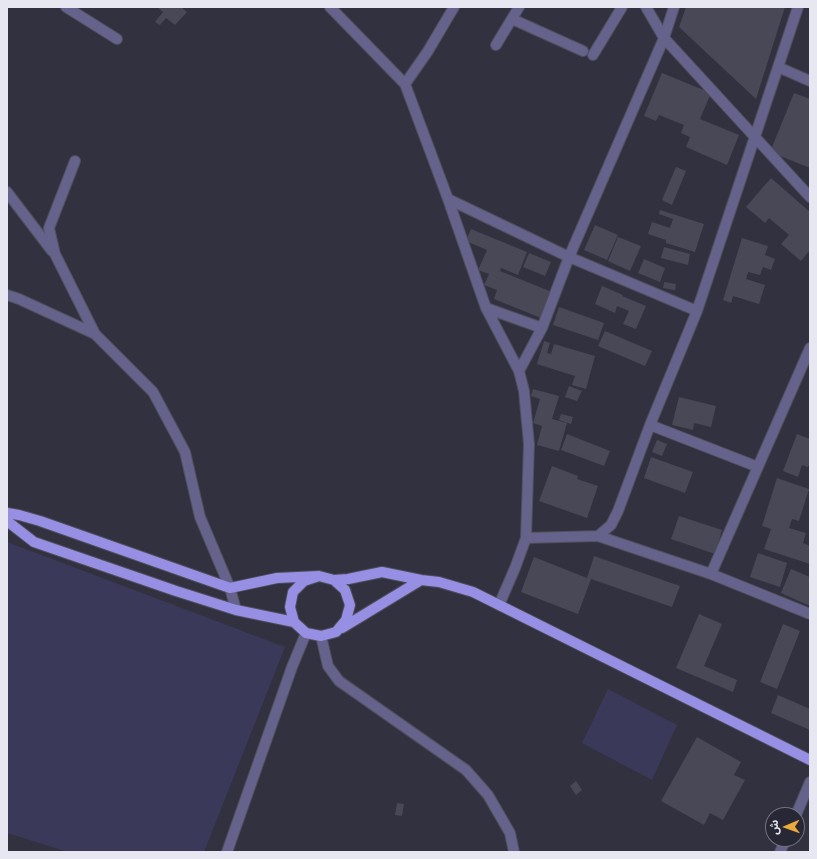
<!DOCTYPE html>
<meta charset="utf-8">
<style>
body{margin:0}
#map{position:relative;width:817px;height:859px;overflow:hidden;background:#32313f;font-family:Lato,"Noto Sans Arabic",sans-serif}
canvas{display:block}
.frame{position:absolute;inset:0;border:8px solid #e7e7f1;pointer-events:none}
.north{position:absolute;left:765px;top:807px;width:40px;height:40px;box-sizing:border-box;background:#282735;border:1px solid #747480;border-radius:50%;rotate:268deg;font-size:11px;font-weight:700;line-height:16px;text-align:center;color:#e7e7f1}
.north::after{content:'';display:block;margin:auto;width:14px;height:18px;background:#ebaa39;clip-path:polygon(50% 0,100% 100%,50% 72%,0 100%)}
</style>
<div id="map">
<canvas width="817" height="859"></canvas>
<div class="frame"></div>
<div class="north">ش</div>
</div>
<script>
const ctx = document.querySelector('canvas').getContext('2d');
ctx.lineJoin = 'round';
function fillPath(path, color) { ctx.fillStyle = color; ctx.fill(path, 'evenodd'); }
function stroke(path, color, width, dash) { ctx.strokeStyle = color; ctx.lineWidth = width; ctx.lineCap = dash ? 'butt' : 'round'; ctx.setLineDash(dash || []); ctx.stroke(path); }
fillPath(new Path2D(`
 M 7,542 L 285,647 L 204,852 L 68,852 L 7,833 Z
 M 608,689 L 677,725 L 652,780 L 582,743 Z`), '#3b3959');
fillPath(new Path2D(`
 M 157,7 L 181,7 L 187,12 L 175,25 L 166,18 L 160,25 L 155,22 L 163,12 Z
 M 686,7 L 785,7 L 756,99 L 679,27 Z
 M 662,73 L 711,93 L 700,119 L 739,135 L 727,165 L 686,147 L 690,137 L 681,133 L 684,125 L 659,115 L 656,121 L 644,116 Z
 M 794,93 L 810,99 L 810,168 L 770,152 Z
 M 676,167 L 686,171 L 672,205 L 662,200 Z
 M 771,178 L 810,212 L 810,250 L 801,261 L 781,244 L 789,235 L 769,218 L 765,223 L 746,207 Z
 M 660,210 L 704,224 L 695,252 L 666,243 L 666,240 L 648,234 L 652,222 L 670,228 L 673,219 L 659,214 Z
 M 595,225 L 618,235 L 607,260 L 584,250 Z
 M 471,229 L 527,252 L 518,275 L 501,268 L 500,271 L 552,292 L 541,318 L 494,299 L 497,290 L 484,285 L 489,274 L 478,270 L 487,250 L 466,241 Z
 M 618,237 L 641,246 L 630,271 L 608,261 Z
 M 742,238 L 768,246 L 765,255 L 775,259 L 771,270 L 763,267 L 760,275 L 748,272 L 746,279 L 765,285 L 759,304 L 733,296 L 731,303 L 723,300 Z
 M 664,247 L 690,254 L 688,265 L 661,258 Z
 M 529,253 L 551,262 L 545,276 L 523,267 Z
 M 644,259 L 665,268 L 660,282 L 638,273 Z
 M 664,282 L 676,284 L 675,290 L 663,288 Z
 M 602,286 L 623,295 L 622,296 L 646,306 L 636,329 L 623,324 L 629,311 L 617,306 L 615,313 L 595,304 Z
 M 559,307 L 604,323 L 598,340 L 553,325 Z
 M 605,331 L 652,351 L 645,366 L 598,346 Z
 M 544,341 L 550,343 L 547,353 L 551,354 L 554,344 L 595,356 L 586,389 L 572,385 L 575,376 L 537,364 Z
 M 569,386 L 582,391 L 577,401 L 565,397 Z
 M 533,389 L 559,396 L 552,419 L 567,423 L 559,451 L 537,445 L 542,426 L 533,423 L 540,399 L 531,396 Z
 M 679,397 L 716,406 L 711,427 L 694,423 L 693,430 L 672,425 Z
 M 561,414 L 573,417 L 571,424 L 559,420 Z
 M 567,434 L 610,451 L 604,466 L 561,450 Z
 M 797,434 L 810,439 L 810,462 L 808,467 L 802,465 L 798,477 L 783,471 Z
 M 657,440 L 667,444 L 662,456 L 652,452 Z
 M 651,457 L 693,472 L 685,493 L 644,478 Z
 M 552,466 L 578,476 L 577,479 L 598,486 L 587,518 L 539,501 Z
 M 777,478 L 809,489 L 799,521 L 792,519 L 789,528 L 806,533 L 803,543 L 810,546 L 810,564 L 764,549 L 771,529 L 762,526 Z
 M 679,516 L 722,530 L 715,554 L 671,539 Z
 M 758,553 L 787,563 L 780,587 L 750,577 Z
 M 594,556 L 680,586 L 672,607 L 591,579 L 578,614 L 521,592 L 534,557 L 587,578 Z
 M 791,569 L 810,577 L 810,606 L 781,593 Z
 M 699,614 L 722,624 L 704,666 L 737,680 L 733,692 L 676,668 Z
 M 783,624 L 800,631 L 777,689 L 760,682 Z
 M 778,695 L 810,709 L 810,730 L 771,713 Z
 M 697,737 L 741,762 L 734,775 L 745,780 L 723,820 L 710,813 L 704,825 L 661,801 Z
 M 576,781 L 582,790 L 576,795 L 570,786 Z
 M 397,803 L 404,804 L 402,816 L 395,815 Z`), '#494857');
const minor = new Path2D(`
 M 66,7 L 117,39
 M 330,7 L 405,84 L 448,199 L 569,257 L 542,328
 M 646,7 L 664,38 L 810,197
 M 674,7 L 664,38 L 569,257 L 697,311
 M 512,19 L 583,51
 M 496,45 L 519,7
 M 593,55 L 622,7
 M 778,67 L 810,81
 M 405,84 L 428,51 L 454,7
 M 75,161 L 49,228 L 55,254 L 95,334 L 153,392 L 185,452 L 200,517 L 230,588 L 236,610
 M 7,192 L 52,251
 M 448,199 L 486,308 L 542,328 L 519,371 L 486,308
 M 7,295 L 19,299 L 95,334
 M 519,371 L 524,391 L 529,444 L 526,538
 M 650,425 L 758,467
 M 598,536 L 711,574 L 810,614
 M 711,574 L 810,348
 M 499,605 L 515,568 L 526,538 L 598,536 L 611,525 L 618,511 L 650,425 L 697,311 L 798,7
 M 321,636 L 328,666 L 339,681 L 466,770 L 488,795 L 510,833 L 514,852
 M 796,815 L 810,782
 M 227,852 L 292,667 L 306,633
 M 780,852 L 786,839`);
const major = new Path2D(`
 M 7,513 L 19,515 L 40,521 L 230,588 L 277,578 L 319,576 L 334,580 L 345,590 L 350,605 L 346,620 L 336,632 L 321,636 L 306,633 L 294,622 L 290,607 L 293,592 L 304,581 L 319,576
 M 7,521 L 34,542 L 176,591 L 236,610 L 294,622
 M 334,580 L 348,579 L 382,572 L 421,580 L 439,582 L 473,592 L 810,760
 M 342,628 L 421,580`);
stroke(minor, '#4f4e5b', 12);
stroke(major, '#4f4e5b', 12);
stroke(minor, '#65628b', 10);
stroke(major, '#968fe3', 10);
</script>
